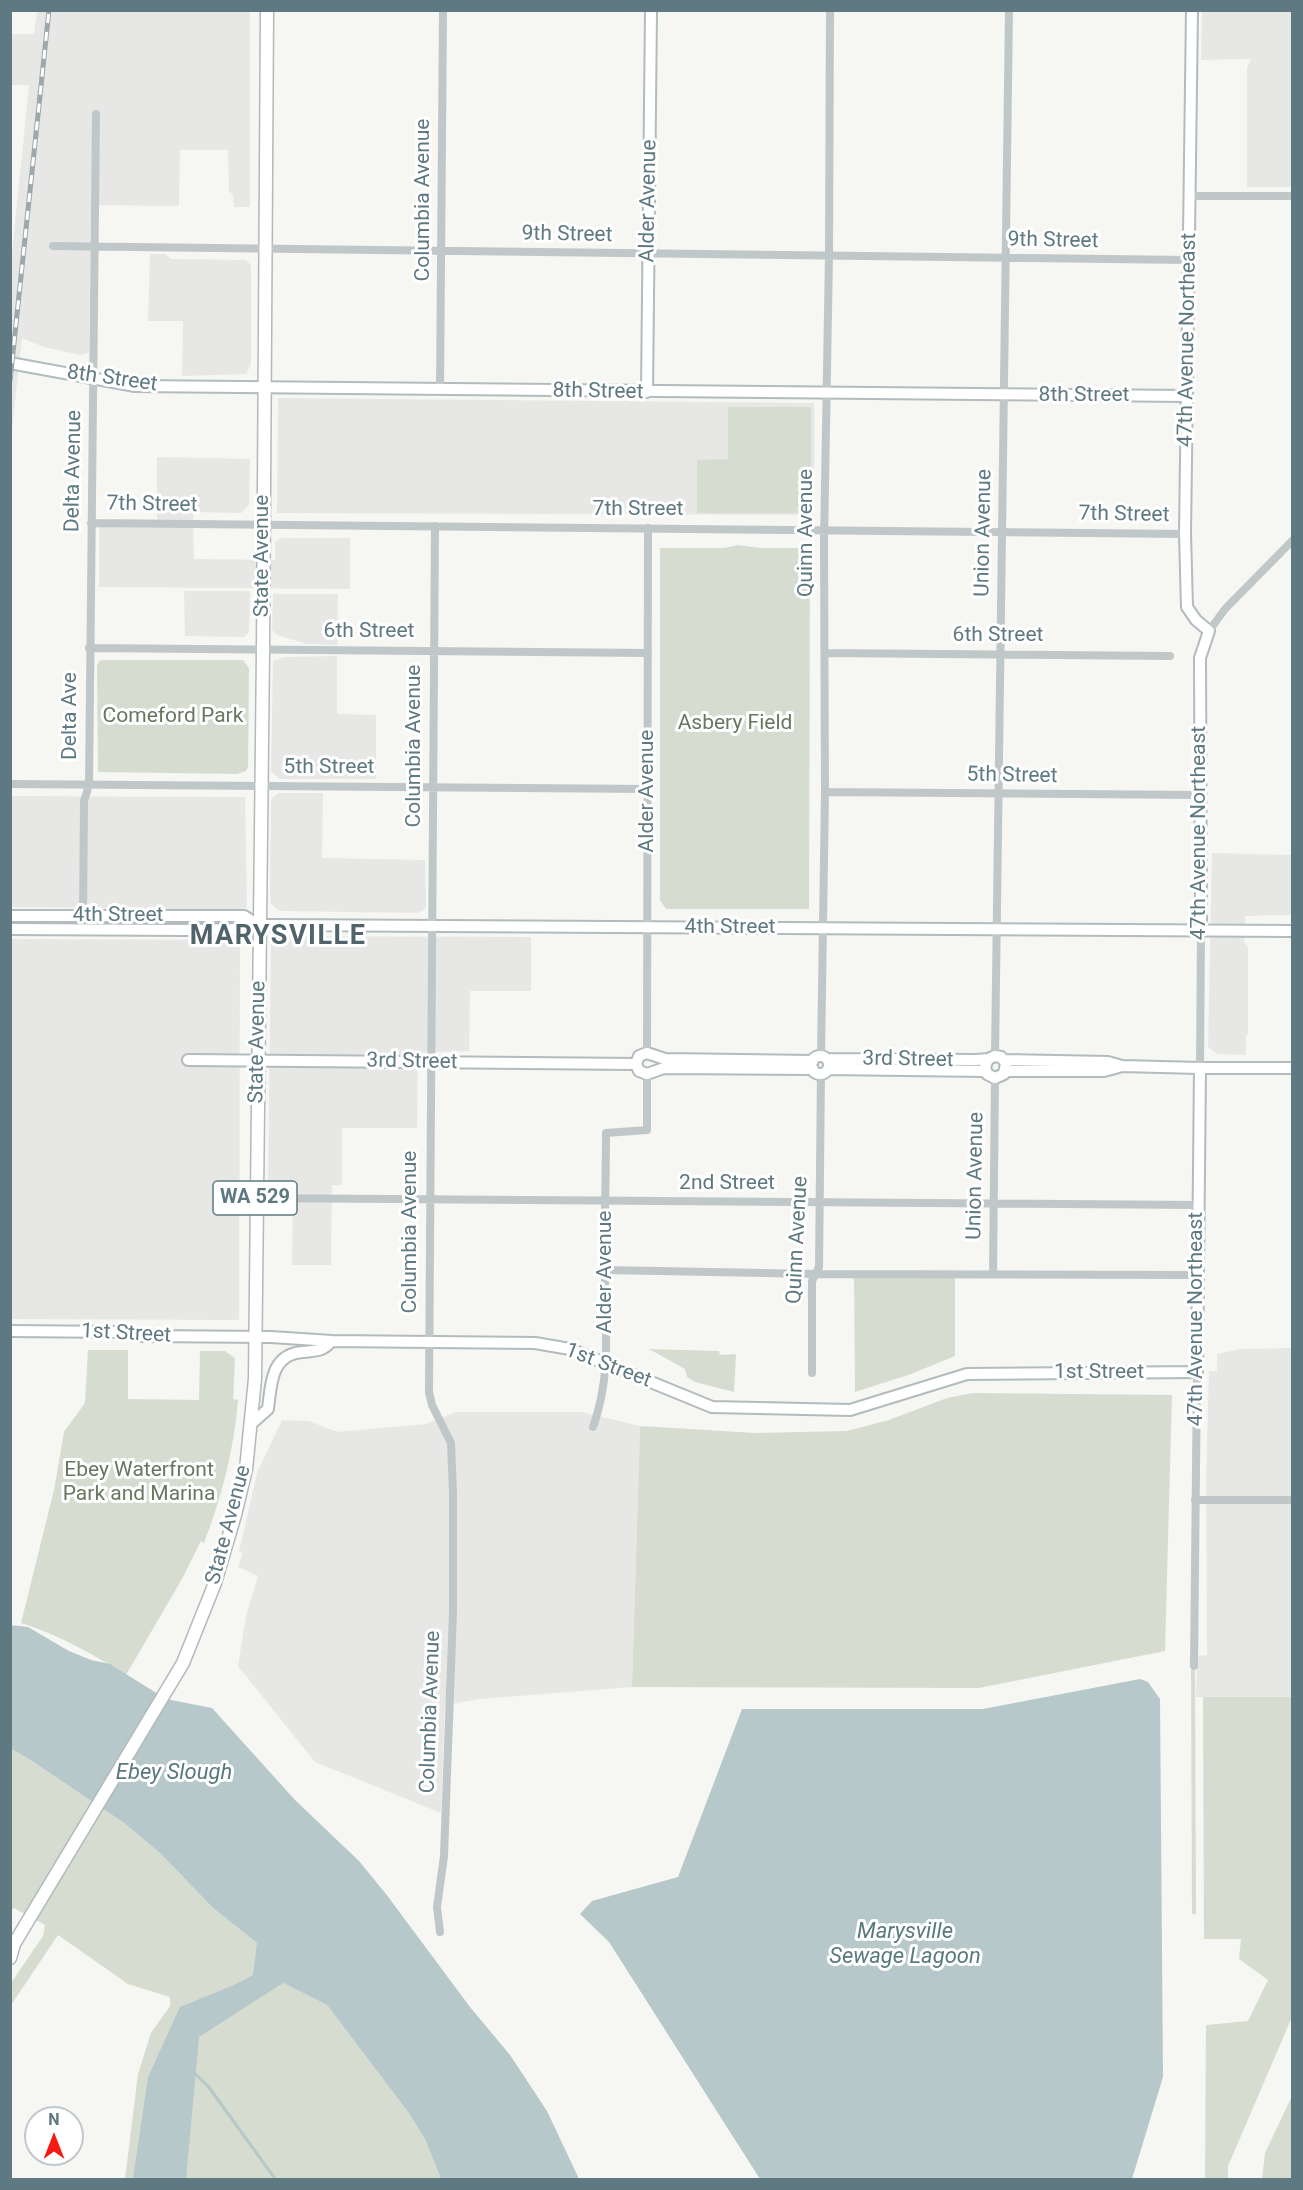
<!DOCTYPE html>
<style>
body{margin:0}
#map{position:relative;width:1303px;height:2190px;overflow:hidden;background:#f6f6f2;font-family:Roboto,sans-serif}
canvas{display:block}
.frame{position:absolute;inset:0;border:12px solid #5e7981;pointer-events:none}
.north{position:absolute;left:24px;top:2106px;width:60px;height:60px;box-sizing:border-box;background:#fff;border:2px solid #bfc9cd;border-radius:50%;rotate:0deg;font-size:16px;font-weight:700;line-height:24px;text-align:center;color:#5e7981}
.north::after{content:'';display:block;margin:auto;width:21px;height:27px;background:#f51b13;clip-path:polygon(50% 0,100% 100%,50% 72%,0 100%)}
</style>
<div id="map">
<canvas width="1303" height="2190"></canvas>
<div class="frame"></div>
<div class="north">N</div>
</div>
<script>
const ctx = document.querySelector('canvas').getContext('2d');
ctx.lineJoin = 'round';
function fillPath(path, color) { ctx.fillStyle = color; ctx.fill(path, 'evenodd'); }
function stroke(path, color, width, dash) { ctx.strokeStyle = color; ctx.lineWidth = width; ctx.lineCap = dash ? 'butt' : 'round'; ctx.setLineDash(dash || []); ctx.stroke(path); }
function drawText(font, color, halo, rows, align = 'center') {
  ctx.font = font + ' Roboto,sans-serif'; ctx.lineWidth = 6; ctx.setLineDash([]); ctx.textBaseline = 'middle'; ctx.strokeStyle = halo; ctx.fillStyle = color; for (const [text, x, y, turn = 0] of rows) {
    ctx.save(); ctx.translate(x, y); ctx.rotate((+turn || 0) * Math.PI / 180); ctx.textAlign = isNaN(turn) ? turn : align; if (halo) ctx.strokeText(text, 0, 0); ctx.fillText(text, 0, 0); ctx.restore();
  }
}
fillPath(new Path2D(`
 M 37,11 L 250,11 L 250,207 L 234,207 L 233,195 L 229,191 L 228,150 L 180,150 L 179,206 L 91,205 L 89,353 L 80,355 L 44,347 L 22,338 L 11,440 L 11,253 L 12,253 L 29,85 L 11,85 L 10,34 L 34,34 Z
 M 1202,11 L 1292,11 L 1292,187 L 1247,187 L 1247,68 L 1251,59 L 1201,60 Z
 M 150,254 L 165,254 L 171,259 L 246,260 L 251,265 L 251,365 L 246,374 L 182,376 L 183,321 L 148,321 Z
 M 278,398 L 814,403 L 814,515 L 277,513 Z
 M 157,457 L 250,459 L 249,505 L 241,513 L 193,512 L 194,559 L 275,560 L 275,542 L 281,538 L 350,538 L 350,589 L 99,587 L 99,526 L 157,526 Z
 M 184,591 L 250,591 L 249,632 L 244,637 L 185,636 Z
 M 273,594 L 338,594 L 337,645 L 307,644 L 277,635 L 272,630 Z
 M 337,656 L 337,714 L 376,715 L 376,779 L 280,779 L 271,772 L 273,661 L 284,657 Z
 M 278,793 L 323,793 L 322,858 L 425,860 L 426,907 L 424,910 L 418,913 L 281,911 L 275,908 L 271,903 L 270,890 L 271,799 Z
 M 11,796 L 245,797 L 247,907 L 244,910 L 11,907 Z
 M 1212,853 L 1292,855 L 1292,915 L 1245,916 L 1244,942 L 1248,946 L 1248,1034 L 1246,1036 L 1246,1055 L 1217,1054 L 1208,1047 Z
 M 271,936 L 531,937 L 531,991 L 470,991 L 469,1051 L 418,1053 L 417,1128 L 342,1128 L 342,1185 L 332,1185 L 331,1265 L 292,1265 L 293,1186 L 268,1185 Z
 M 11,939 L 240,940 L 239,1320 L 11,1319 Z
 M 1292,1348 L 1292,1697 L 1196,1697 L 1197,1656 L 1207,1655 L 1206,1480 L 1209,1371 L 1217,1371 L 1217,1354 L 1239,1349 Z
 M 456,1412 L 582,1412 L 640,1426 L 632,1687 L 480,1699 L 445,1705 L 441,1813 L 315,1762 L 238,1666 L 246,1616 L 258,1576 L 238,1567 L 243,1553 L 239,1552 L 257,1473 L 282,1420 L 309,1421 L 337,1432 L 426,1424 Z`), '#e7e7e6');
fillPath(new Path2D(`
 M 728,407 L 811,407 L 811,513 L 697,513 L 697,460 L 728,459 Z
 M 738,545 L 760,548 L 810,548 L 809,909 L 666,909 L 660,900 L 660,548 L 724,548 Z
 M 102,660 L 243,660 L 249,668 L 248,767 L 246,771 L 237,774 L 98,772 L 97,666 L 99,661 Z
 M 854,1277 L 955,1278 L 955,1356 L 911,1374 L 855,1392 Z
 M 649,1349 L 719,1351 L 720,1355 L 736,1354 L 734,1392 L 695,1382 L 687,1377 L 685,1369 Z
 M 88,1350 L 128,1350 L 128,1399 L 199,1400 L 200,1351 L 225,1351 L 235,1358 L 233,1399 L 238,1400 C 234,1450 222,1496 204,1543 L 201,1541 L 182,1579 L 126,1675 C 93,1654 59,1635 21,1623 L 54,1490 L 64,1432 L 85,1403 Z
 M 973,1393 L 1172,1395 L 1165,1651 L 979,1688 L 632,1687 L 640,1426 L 755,1433 L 847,1431 L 889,1420 L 947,1398 Z
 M 1191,1670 L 1195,1670 L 1196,1914 L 1192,1914 Z
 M 1203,1697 L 1292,1697 L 1292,2017 L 1228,2166 L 1228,2179 L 1205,2179 L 1206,2025 L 1248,2021 L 1268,1980 L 1239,1959 L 1241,1939 L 1204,1939 Z
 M 11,1749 L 29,1759 L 124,1823 L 160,1853 L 213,1908 L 257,1943 L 283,1983 L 327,2005 L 408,2112 L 425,2139 L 441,2179 L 125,2179 L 138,2074 L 151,2033 L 170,2006 L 170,1997 L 128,1984 L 58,1935 L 11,2005 L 11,1983 L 43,1936 L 45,1925 L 14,1908 L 11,1911 Z
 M 1292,2096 L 1292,2179 L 1262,2179 L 1265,2153 Z`), '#d7dcd1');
fillPath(new Path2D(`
 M 10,1625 L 28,1627 L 69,1651 L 91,1660 L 110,1664 L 166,1699 L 212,1708 L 295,1800 L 359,1861 L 386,1894 L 470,2007 L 510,2055 L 547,2111 L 579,2179 L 441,2179 L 425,2139 L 408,2112 L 327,2005 L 283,1983 L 199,2037 L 186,2179 L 133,2179 L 148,2077 L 180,2007 L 234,1985 L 253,1975 L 257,1943 L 213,1908 L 160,1853 L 124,1823 L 29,1759 L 11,1749 Z
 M 1140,1679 L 1148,1682 L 1160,1699 L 1163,2077 L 1132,2179 L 760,2179 L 609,1942 L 580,1914 L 592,1901 L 678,1877 L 742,1709 L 983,1709 Z`), '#b6c8ca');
stroke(new Path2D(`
 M 193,2072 L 208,2086 L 276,2180`), '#b6c8ca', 3);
const secondary = new Path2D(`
 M 1192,10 L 1185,534 L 1187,607 L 1196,620 L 1209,631 L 1200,658 L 1201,931
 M 10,363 L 135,386 L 1187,396
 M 647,392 L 651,10
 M 10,916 L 244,916 L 258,925
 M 10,929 L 188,930 L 243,929 L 258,925 L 272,925 L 1292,931
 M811 1065a9 9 0 1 1 18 0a9 9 0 1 1-18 0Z
 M 827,1059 L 976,1060 L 988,1059 L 995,1056 L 1001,1057 L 1006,1063 L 1004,1074 L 995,1078 L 987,1074 L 985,1067 L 988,1059
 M 188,1060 L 636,1064
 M 1004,1060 L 1108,1062 L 1122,1066 L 1200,1068 L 1292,1068
 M 813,1069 L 664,1068 L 647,1074 L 639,1071 L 636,1064 L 639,1056 L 647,1053 L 665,1059 L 813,1061
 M 828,1069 L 986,1071
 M 1005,1071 L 1104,1071 L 1119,1067
 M 10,1331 L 122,1332 L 141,1336 L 271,1337 L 332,1341 L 535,1343 L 570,1349 L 712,1407 L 850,1410 L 967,1374 L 1197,1372 L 1200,1068
 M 251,1424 L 268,1409 C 271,1384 271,1354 303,1352 C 318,1350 321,1352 332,1341`);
const primary = new Path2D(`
 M 10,1958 L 14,1944 L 183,1663 L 215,1583 L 235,1515 L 246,1469 L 255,1379 L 263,650 L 267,10`);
stroke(secondary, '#b2bbbe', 14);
stroke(primary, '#b1b9bc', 15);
stroke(new Path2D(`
 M 1190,196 L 1292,196
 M 53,246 L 1189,260
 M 440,390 L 443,10
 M 91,523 L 1185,534
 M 435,526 L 429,1392 L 432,1405 L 451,1443 L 453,1493 L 453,1612 L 444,1856 L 437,1907 L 440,1932
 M 1209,631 L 1225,609 L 1292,541
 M 89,648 L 648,653
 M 825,653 L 1170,656
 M 10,784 L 648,789
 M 825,792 L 1199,795
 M 83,916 L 84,801 L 89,785 L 96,114
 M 647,1053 L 648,528
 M 821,1056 L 825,792 L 824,543 L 829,255 L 830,10
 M 995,1056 L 1009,10
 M 1200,1068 L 1201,931
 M 255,1198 L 1198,1205
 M 605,1270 L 816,1274 L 1198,1275
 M 993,1274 L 995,1078
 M 812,1373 L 812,1281 L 819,1267 L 821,1073
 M 593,1427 C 612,1374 605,1326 605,1271 C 604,1225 606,1179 606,1133 L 647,1130 L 647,1074
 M 1195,1500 L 1292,1500
 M 1194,1666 L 1197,1372`), '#c0c7c9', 8);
stroke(secondary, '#fff', 10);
stroke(primary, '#fff', 12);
const rail = new Path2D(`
 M 10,381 L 49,10`);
stroke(rail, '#9da8ac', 5);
stroke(rail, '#fff', 3, [9]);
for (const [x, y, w] of [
 [255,1198,84]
]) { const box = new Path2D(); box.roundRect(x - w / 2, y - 17, w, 34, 4.5); ctx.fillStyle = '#fff'; ctx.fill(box); stroke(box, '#5e7981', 1.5); }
drawText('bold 20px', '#5e7981', null, [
 ["WA 529",255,1198]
]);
drawText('21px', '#5e7981', '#fff', [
 ["Columbia Avenue",424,200,-90],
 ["Alder Avenue",649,201,-89],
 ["9th Street",567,235,1],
 ["9th Street",1053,241,1],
 ["47th Avenue Northeast",1188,340,-89],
 ["8th Street",112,379,8],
 ["8th Street",598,392,1],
 ["8th Street",1084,396],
 ["Delta Avenue",74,471,-89],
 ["7th Street",152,505,1],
 ["7th Street",638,510],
 ["7th Street",1124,515,1],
 ["Quinn Avenue",807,533,-90],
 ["Union Avenue",984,533,-89],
 ["State Avenue",263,556,-90],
 ["6th Street",369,632],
 ["6th Street",998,636],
 ["Delta Ave",71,716,-90],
 ["Columbia Avenue",415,746,-90],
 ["5th Street",329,768],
 ["5th Street",1012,776,1],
 ["Alder Avenue",648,791,-90],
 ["47th Avenue Northeast",1200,833,-90],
 ["4th Street",118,916],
 ["4th Street",730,928],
 ["State Avenue",258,1042,-89],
 ["3rd Street",908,1060,1],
 ["3rd Street",412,1062,1],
 ["Union Avenue",976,1176,-89],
 ["2nd Street",727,1184],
 ["Columbia Avenue",411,1232,-90],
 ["Quinn Avenue",798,1240,-87],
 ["Alder Avenue",606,1272,-90],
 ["47th Avenue Northeast",1197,1319,-90],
 ["1st Street",126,1334,3],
 ["1st Street",608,1366,21],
 ["1st Street",1099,1373],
 ["State Avenue",229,1525,-75],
 ["Columbia Avenue",431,1712,-88]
]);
drawText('21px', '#68785e', '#fff', [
 ["Comeford Park",173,717],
 ["Asbery Field",735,724],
 ["Ebey Waterfront",139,1471],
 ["Park and Marina",139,1495]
]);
drawText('italic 22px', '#597a7c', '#fff', [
 ["Ebey Slough",174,1773],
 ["Marysville",905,1932],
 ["Sewage Lagoon",905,1957]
]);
ctx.letterSpacing = '1.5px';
drawText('bold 27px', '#51646b', '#fff', [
 ["MARYSVILLE",278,937]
]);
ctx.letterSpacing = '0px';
</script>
